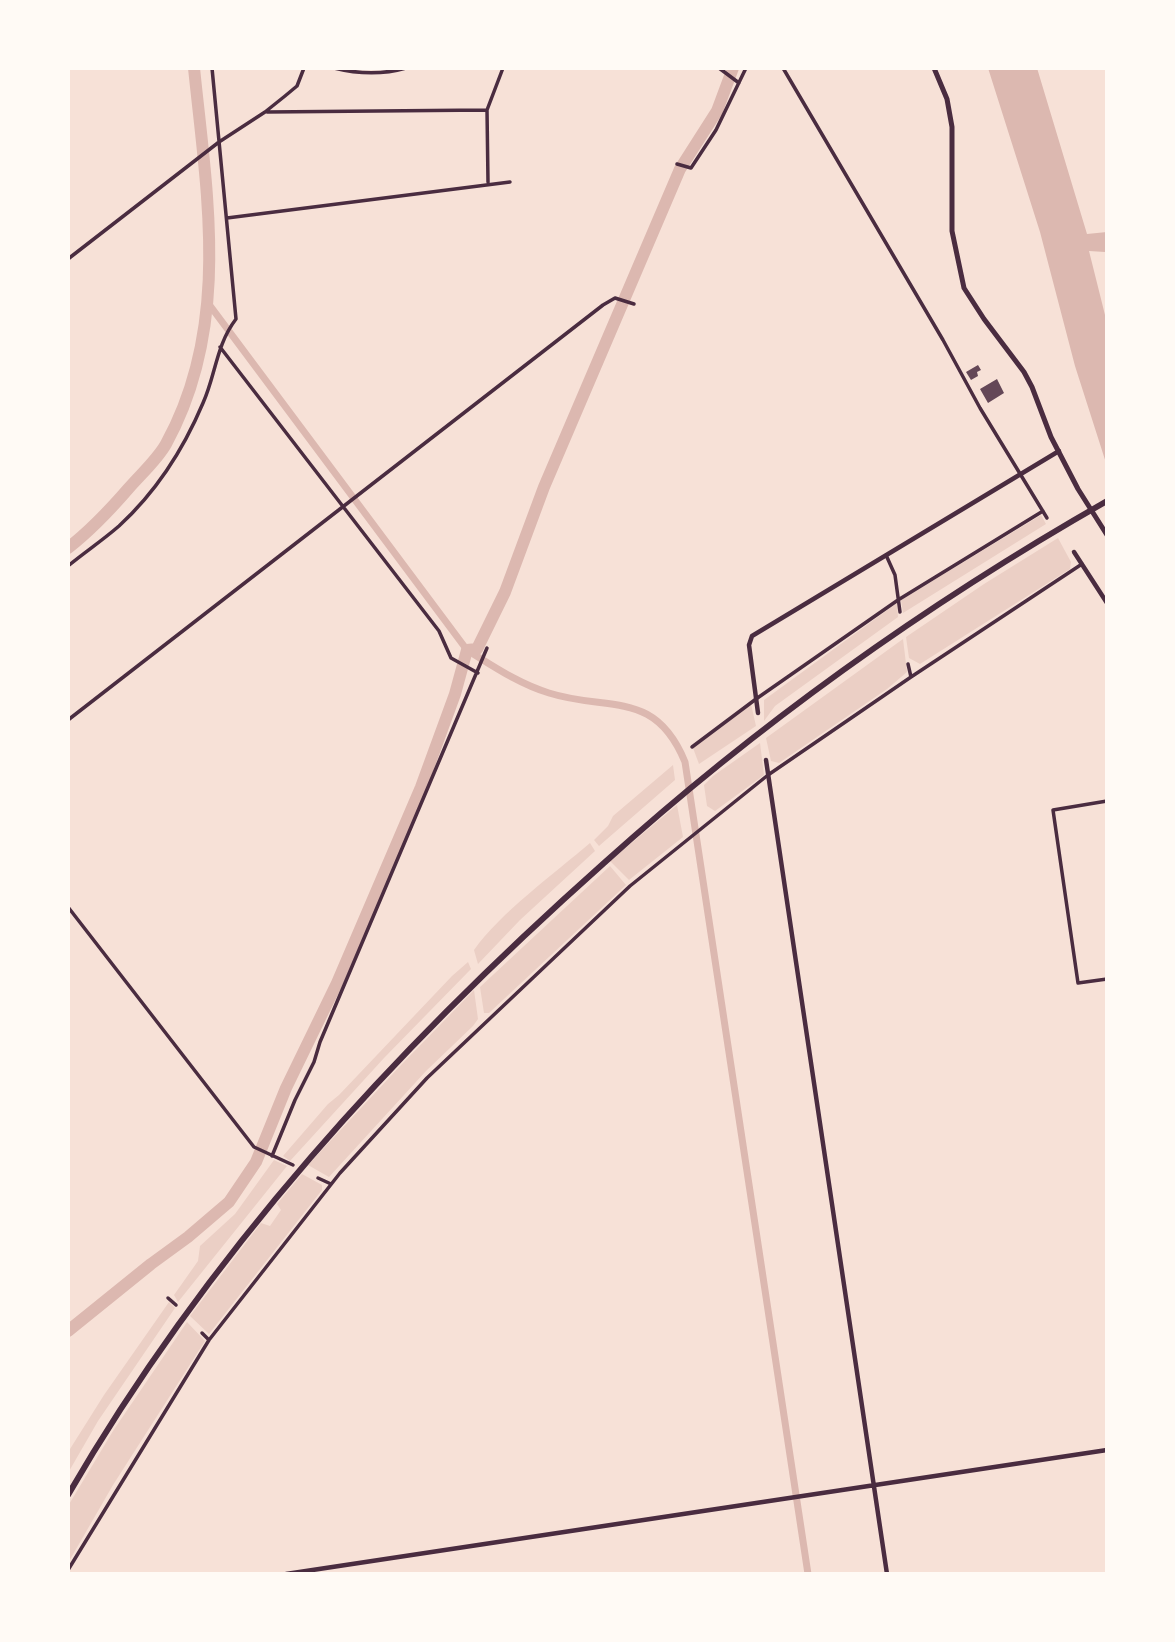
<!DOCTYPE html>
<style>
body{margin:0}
#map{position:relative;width:1175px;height:1642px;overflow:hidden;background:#f7e1d7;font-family:"Varela Round",sans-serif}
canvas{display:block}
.frame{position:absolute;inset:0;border:70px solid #fffaf5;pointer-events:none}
</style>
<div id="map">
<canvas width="1175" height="1642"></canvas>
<div class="frame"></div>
</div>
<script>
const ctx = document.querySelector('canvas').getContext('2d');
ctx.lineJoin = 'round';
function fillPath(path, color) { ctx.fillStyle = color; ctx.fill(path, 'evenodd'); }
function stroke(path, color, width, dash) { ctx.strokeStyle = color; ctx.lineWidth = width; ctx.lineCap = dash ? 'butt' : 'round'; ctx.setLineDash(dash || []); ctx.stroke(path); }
fillPath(new Path2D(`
 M 1041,515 L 1046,524 L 903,613 L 901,600 Z
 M 1058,538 L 1071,562 L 1070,569 L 920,664 L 909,658 L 906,637 L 984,584 Z
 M 897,603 L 898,617 L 775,706 L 764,721 L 764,700 Z
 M 903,639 L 907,672 L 887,689 L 779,763 L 771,761 L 766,738 Z
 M 751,704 L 756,726 L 699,764 L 693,748 Z
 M 760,743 L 764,775 L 715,811 L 707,806 L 704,785 L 713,776 Z
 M 673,765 L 675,780 L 599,846 L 594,840 L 608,826 L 613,816 Z
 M 677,805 L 683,837 L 629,880 L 610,861 Z
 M 590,843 L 595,851 L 520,920 L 478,964 L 474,950 C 500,913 555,873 590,843 Z
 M 610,866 L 626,885 L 489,1013 L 484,1013 L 480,987 Z
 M 468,962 L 471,969 L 384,1058 L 290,1161 L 283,1156 L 328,1104 L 339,1095 L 452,976 Z
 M 474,990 L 478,1019 L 473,1026 L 426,1071 L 329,1177 L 308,1165 L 401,1065 Z
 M 274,1160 L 287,1166 L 178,1302 L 174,1295 L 198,1261 L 200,1246 L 235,1214 Z
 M 302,1174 L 322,1185 L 322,1190 L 209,1334 L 190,1316 L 261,1223 L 270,1226 L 281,1210 L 277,1204 Z
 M 169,1302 L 175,1308 L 98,1421 L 68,1473 L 70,1449 L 104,1395 Z
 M 187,1322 L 205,1341 L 113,1485 L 68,1563 L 68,1506 L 113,1431 Z`), '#ebcfc5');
fillPath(new Path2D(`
 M 988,68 L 1037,68 L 1087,234 L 1107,232 L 1107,256 L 1105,252 L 1089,251 L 1107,323 L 1107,466 L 1075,366 L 1040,232 Z`), '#dcb8b0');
stroke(new Path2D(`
 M 208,303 L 467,650 C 493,666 519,684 549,693 C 609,712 655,689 685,762 L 808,1574`), '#dcb8b0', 7);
stroke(new Path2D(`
 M 68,548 C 91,530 109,511 128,489 C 141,474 157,460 166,444 C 231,326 207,195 194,68
 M 68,1331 L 151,1264 L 188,1237 L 229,1202 L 256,1162 L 286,1088 L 337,983 L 421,787 L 455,694 L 467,650 L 477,649 L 505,592 L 544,487 L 680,169 L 717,111 L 733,68`), '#dcb8b0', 12);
fillPath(new Path2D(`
 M 978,365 L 981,370 L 977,372 L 978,376 L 971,380 L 966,372 Z
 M 997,379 L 1004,393 L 988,403 L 980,389 Z`), '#644757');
stroke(new Path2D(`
 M 334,68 C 358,74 382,75 406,68
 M 719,68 L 739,83
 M 783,68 L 943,340 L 980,408 L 1047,518
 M 267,112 L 487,110
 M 677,164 L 691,168 L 716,130 L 746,68
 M 488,182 L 487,110 L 503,68
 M 227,218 L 510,182
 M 68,259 L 219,142 L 265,112 L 285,96 L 297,86 L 304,68
 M 220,347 L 439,631 L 451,658 L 478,673
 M 886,555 L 895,575 L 900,612
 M 68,566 C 85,552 103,540 119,526 C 156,492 184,448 203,403 C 216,374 216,345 236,319 L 212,68
 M 908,664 L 911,677
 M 68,720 L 603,305 L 615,298 L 634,304
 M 692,747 L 756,699 L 898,600 L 1043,511
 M 1107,801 L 1053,810 L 1078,983 L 1107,979
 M 68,907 L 254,1147 L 293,1165
 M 272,1156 L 295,1100 L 314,1062 L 320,1042 L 487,648
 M 318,1178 L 331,1184
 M 168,1298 L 176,1305
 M 202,1333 L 209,1340
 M 68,1570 L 209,1340 L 340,1173 L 427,1078 L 630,886 L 768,775 L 911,677 L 1082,564`), '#4a2c40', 3.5);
stroke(new Path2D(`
 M 1074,552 L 1107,603
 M 758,713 L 749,645 L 752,636 L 1059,451
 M 766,760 L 887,1574
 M 286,1574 L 1107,1450`), '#4a2c40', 4.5);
stroke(new Path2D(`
 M 934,68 L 947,99 L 952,127 L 952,231 L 964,288 L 984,319 L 1024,372 L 1032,387 L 1051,437 L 1078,489 L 1107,535`), '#4a2c40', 5);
stroke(new Path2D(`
 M 68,1495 C 208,1253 396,1048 604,863 C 757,725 928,603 1107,501`), '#4a2c40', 6);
</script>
